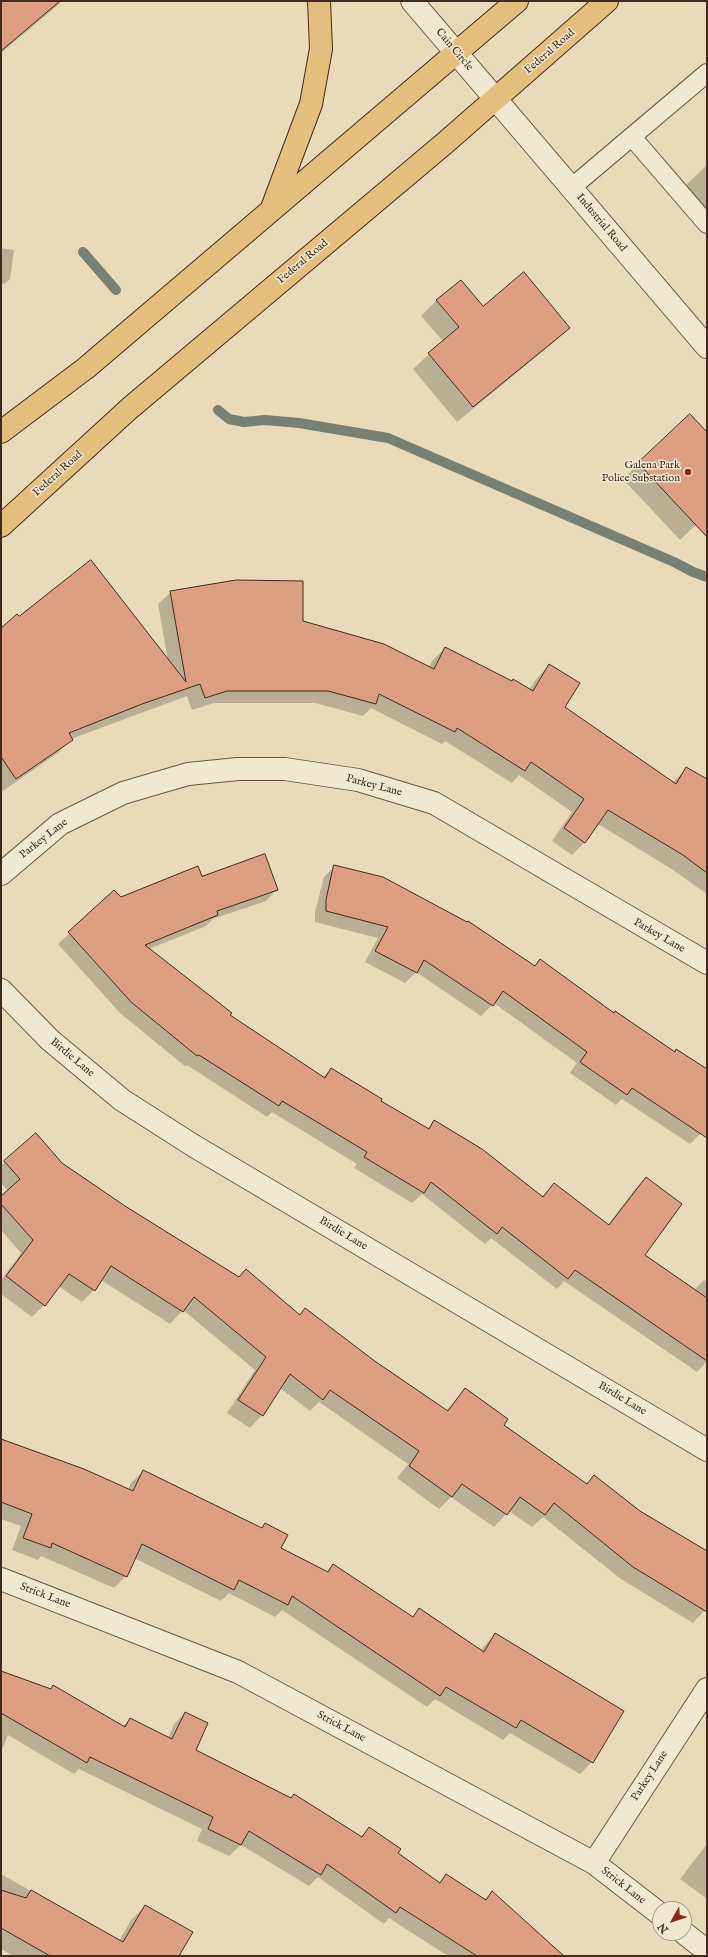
<!DOCTYPE html>
<style>
body{margin:0}
#map{position:relative;width:708px;height:1957px;overflow:hidden;background:#e9dbb9;font-family:"IM FELL English",serif}
canvas{display:block}
.frame{position:absolute;inset:0;border:2px solid #422a1e;pointer-events:none}
.north{position:absolute;left:652px;top:1901px;width:40px;height:40px;box-sizing:border-box;background:#f1e8d2;border:1px solid #ab9c8a;border-radius:50%;rotate:231deg;font-size:11px;font-weight:700;line-height:16px;text-align:center;color:#422a1e}
.north::after{content:'';display:block;margin:auto;width:14px;height:18px;background:#8f2418;clip-path:polygon(50% 0,100% 100%,50% 72%,0 100%)}
</style>
<div id="map">
<canvas width="708" height="1957"></canvas>
<div class="frame"></div>
<div class="north">N</div>
</div>
<script>
const ctx = document.querySelector('canvas').getContext('2d');
ctx.lineJoin = 'round';
function fillPath(path, color) { ctx.fillStyle = color; ctx.fill(path, 'evenodd'); }
function stroke(path, color, width, dash) { ctx.strokeStyle = color; ctx.lineWidth = width; ctx.lineCap = dash ? 'butt' : 'round'; ctx.setLineDash(dash || []); ctx.stroke(path); }
function drawText(font, color, halo, rows, align = 'center') {
  ctx.font = font + ' "IM FELL English",serif'; ctx.lineWidth = 3; ctx.setLineDash([]); ctx.textBaseline = 'middle'; ctx.strokeStyle = halo; ctx.fillStyle = color; for (const [text, x, y, turn = 0] of rows) {
    ctx.save(); ctx.translate(x, y); ctx.rotate((+turn || 0) * Math.PI / 180); ctx.textAlign = isNaN(turn) ? turn : align; if (halo) ctx.strokeText(text, 0, 0); ctx.fillText(text, 0, 0); ctx.restore();
  }
}
fillPath(new Path2D(`
 M 1,1 L 63,1 L 1,53 Z
 M 707,165 L 707,217 L 683,188 Z
 M 1,248 L 14,250 L 10,279 L 4,284 L 1,284 Z
 M 437,300 L 483,308 L 568,327 L 553,343 L 457,422 L 413,369 L 443,341 L 421,316 Z
 M 689,415 L 707,434 L 707,514 L 680,540 L 623,479 Z
 M 171,592 L 302,621 L 429,668 L 432,661 L 445,648 L 529,690 L 537,678 L 549,665 L 563,708 L 672,783 L 687,768 L 707,780 L 707,894 L 670,868 L 598,824 L 585,842 L 572,855 L 552,841 L 572,812 L 519,775 L 512,783 L 445,741 L 442,744 L 371,708 L 363,716 L 315,703 L 214,703 L 192,710 L 187,696 L 71,739 L 59,752 L 3,791 L 1,788 L 1,630 L 168,661 L 158,604 Z
 M 335,866 L 534,967 L 540,961 L 614,1014 L 674,1053 L 707,1071 L 707,1132 L 701,1133 L 690,1144 L 622,1099 L 616,1105 L 570,1073 L 577,1063 L 494,1003 L 481,1016 L 416,972 L 405,983 L 365,962 L 378,938 L 315,922 L 315,912 L 324,877 Z
 M 202,877 L 276,890 L 266,901 L 213,919 L 206,926 L 149,949 L 229,1016 L 323,1077 L 331,1069 L 379,1101 L 427,1129 L 434,1122 L 542,1197 L 554,1184 L 608,1225 L 635,1189 L 646,1178 L 644,1255 L 694,1290 L 704,1280 L 707,1282 L 707,1361 L 697,1372 L 564,1281 L 557,1289 L 491,1238 L 485,1244 L 422,1194 L 412,1203 L 354,1168 L 357,1164 L 272,1112 L 267,1117 L 187,1065 L 186,1067 L 120,1013 L 58,944 L 114,892 L 120,899 Z
 M 5,1162 L 61,1164 L 125,1207 L 299,1315 L 306,1309 L 375,1362 L 446,1411 L 465,1389 L 502,1425 L 586,1485 L 594,1476 L 639,1512 L 707,1552 L 707,1607 L 705,1610 L 693,1623 L 621,1579 L 543,1517 L 532,1527 L 509,1511 L 494,1527 L 451,1497 L 439,1509 L 397,1478 L 408,1464 L 319,1402 L 310,1411 L 280,1388 L 262,1415 L 250,1428 L 227,1413 L 255,1370 L 183,1310 L 170,1324 L 101,1280 L 94,1290 L 82,1302 L 58,1286 L 44,1305 L 32,1317 L 1,1294 L 1,1280 L 21,1253 L 1,1230 L 1,1198 L 8,1191 L 1,1183 L 1,1166 Z
 M 1,1440 L 128,1490 L 131,1483 L 143,1471 L 261,1528 L 265,1524 L 280,1548 L 326,1572 L 333,1565 L 412,1617 L 419,1610 L 480,1651 L 495,1634 L 592,1762 L 580,1774 L 510,1733 L 503,1740 L 435,1699 L 427,1707 L 282,1610 L 275,1617 L 229,1593 L 221,1601 L 134,1558 L 126,1576 L 114,1588 L 41,1556 L 38,1560 L 12,1550 L 21,1526 L 1,1519 Z
 M 1,1672 L 50,1690 L 54,1686 L 122,1727 L 130,1719 L 168,1738 L 174,1724 L 185,1713 L 194,1750 L 290,1799 L 294,1795 L 361,1837 L 369,1828 L 396,1853 L 439,1883 L 446,1876 L 484,1900 L 492,1892 L 563,1956 L 448,1956 L 389,1918 L 384,1924 L 318,1877 L 309,1886 L 241,1845 L 229,1856 L 197,1841 L 202,1829 L 79,1769 L 74,1774 L 8,1735 L 1,1752 Z
 M 707,1844 L 707,1899 L 680,1879 Z
 M 1,1874 L 119,1941 L 131,1920 L 145,1906 L 178,1956 L 13,1956 L 1,1949 Z`), '#0003');
stroke(new Path2D(`
 M 83,252 L 116,290
 M 218,410 L 229,419 L 244,422 L 265,420 L 299,423 L 388,438 L 674,562 L 693,572 L 707,577`), '#768173', 10);
const building = new Path2D(`
 M 1,1 L 60,1 L 1,51 Z
 M 524,272 L 570,328 L 473,407 L 428,353 L 459,327 L 436,300 L 461,280 L 483,306 Z
 M 690,414 L 707,432 L 707,537 L 638,463 Z
 M 91,560 L 186,682 L 170,591 L 236,580 L 303,581 L 303,621 L 384,644 L 434,669 L 445,647 L 512,681 L 513,679 L 533,691 L 549,664 L 580,683 L 565,707 L 676,784 L 686,767 L 707,779 L 707,873 L 683,855 L 608,810 L 585,843 L 564,828 L 584,799 L 531,762 L 525,771 L 457,728 L 455,732 L 379,694 L 376,704 L 328,691 L 227,691 L 205,698 L 200,684 L 142,704 L 69,733 L 73,740 L 16,779 L 1,757 L 1,628 L 17,614 L 19,616 Z
 M 265,854 L 278,890 L 217,911 L 218,915 L 145,945 L 232,1013 L 230,1015 L 325,1078 L 331,1068 L 382,1099 L 381,1101 L 429,1129 L 434,1120 L 482,1149 L 543,1197 L 554,1183 L 609,1225 L 646,1177 L 682,1204 L 645,1255 L 707,1298 L 707,1361 L 575,1270 L 568,1279 L 502,1227 L 497,1234 L 431,1182 L 424,1193 L 364,1157 L 367,1152 L 282,1101 L 279,1106 L 199,1055 L 197,1056 L 131,1002 L 68,932 L 114,890 L 121,897 L 198,866 L 202,876 Z
 M 334,865 L 383,877 L 467,922 L 468,921 L 535,966 L 540,959 L 614,1013 L 615,1011 L 675,1052 L 676,1049 L 707,1069 L 707,1138 L 632,1088 L 627,1095 L 580,1062 L 587,1052 L 503,991 L 493,1006 L 424,960 L 417,973 L 375,951 L 388,927 L 326,911 L 326,900 Z
 M 36,1133 L 62,1163 L 125,1206 L 239,1277 L 246,1269 L 300,1315 L 305,1308 L 376,1362 L 448,1411 L 465,1388 L 508,1419 L 504,1425 L 587,1484 L 594,1475 L 640,1511 L 707,1551 L 707,1612 L 633,1567 L 554,1503 L 545,1515 L 520,1497 L 507,1515 L 462,1484 L 452,1497 L 409,1466 L 419,1451 L 330,1390 L 323,1400 L 290,1374 L 263,1416 L 238,1400 L 266,1357 L 194,1297 L 183,1312 L 111,1266 L 95,1291 L 69,1274 L 45,1306 L 6,1276 L 33,1240 L 1,1204 L 1,1196 L 20,1179 L 4,1161 Z
 M 1,1439 L 84,1469 L 133,1491 L 143,1470 L 262,1528 L 265,1523 L 288,1535 L 281,1548 L 328,1572 L 333,1564 L 413,1617 L 419,1608 L 484,1652 L 495,1633 L 624,1711 L 593,1763 L 521,1720 L 516,1728 L 446,1687 L 440,1696 L 292,1596 L 288,1605 L 239,1580 L 234,1590 L 142,1544 L 127,1577 L 52,1543 L 51,1548 L 23,1538 L 32,1514 L 1,1502 Z
 M 1,1671 L 51,1689 L 53,1685 L 125,1727 L 130,1718 L 172,1739 L 185,1712 L 208,1723 L 196,1750 L 291,1798 L 294,1794 L 362,1837 L 369,1827 L 401,1849 L 398,1853 L 440,1883 L 446,1874 L 486,1900 L 492,1891 L 564,1956 L 477,1956 L 400,1907 L 396,1913 L 327,1864 L 321,1875 L 249,1831 L 241,1845 L 208,1829 L 213,1817 L 90,1757 L 87,1763 L 1,1713 Z
 M 1,1890 L 26,1898 L 31,1890 L 123,1942 L 145,1905 L 193,1932 L 179,1956 L 50,1956 L 1,1928 Z`);
fillPath(building, '#dd9f82');
stroke(building, '#422a1e', 1);
const lane = new Path2D(`
 M 632,137 L 707,224
 M 571,188 L 707,73`);
const street = new Path2D(`
 M 412,1 L 707,347
 M 1,874 L 60,824 L 123,793 L 188,774 L 238,769 L 285,769 L 358,780 L 434,803 L 707,963
 M 1,990 L 50,1040 L 122,1100 L 194,1146 L 707,1450
 M 1,1579 L 238,1672 L 594,1863 L 660,1914
 M 594,1863 L 707,1689
 M 684,1933 L 707,1951`);
const primary = new Path2D(`
 M 272,208 L 311,104 L 321,49 L 319,1
 M 1,432 L 86,368 L 517,1
 M 1,526 L 130,408 L 445,143 L 607,1`);
stroke(lane, '#6c5645', 20);
stroke(street, '#6c5645', 24);
stroke(primary, '#422a1e', 24);
stroke(lane, '#f1e8d2', 18);
stroke(street, '#f1e8d2', 22);
stroke(primary, '#e4be7c', 22);
for (const [x, y, r, color] of [
 [688,472,4,"#8f2418"]
]) { const dot = new Path2D(); dot.arc(x, y, r, 0, 2 * Math.PI); ctx.fillStyle = color; ctx.fill(dot); stroke(dot, '#f1e8d2', 1.5); }
drawText('11px', '#422a1e', '#f1e8d2', [
 ["Cain Circle",454,50,50],
 ["Federal Road",550,52,-41],
 ["Industrial Road",601,223,50],
 ["Federal Road",303,262,-40],
 ["Federal Road",58,474,-42],
 ["Parkey Lane",374,786,15],
 ["Parkey Lane",44,839,-38],
 ["Parkey Lane",659,936,30],
 ["Birdie Lane",72,1058,40],
 ["Birdie Lane",343,1234,31],
 ["Birdie Lane",622,1399,31],
 ["Strick Lane",45,1596,21],
 ["Strick Lane",341,1727,28],
 ["Parkey Lane",650,1776,-57],
 ["Strick Lane",623,1886,38]
]);
drawText('11px', '#422a1e', '#f1e8d2', [
 ["Galena Park",680,466],
 ["Police Substation",680,479]
], 'right');
</script>
